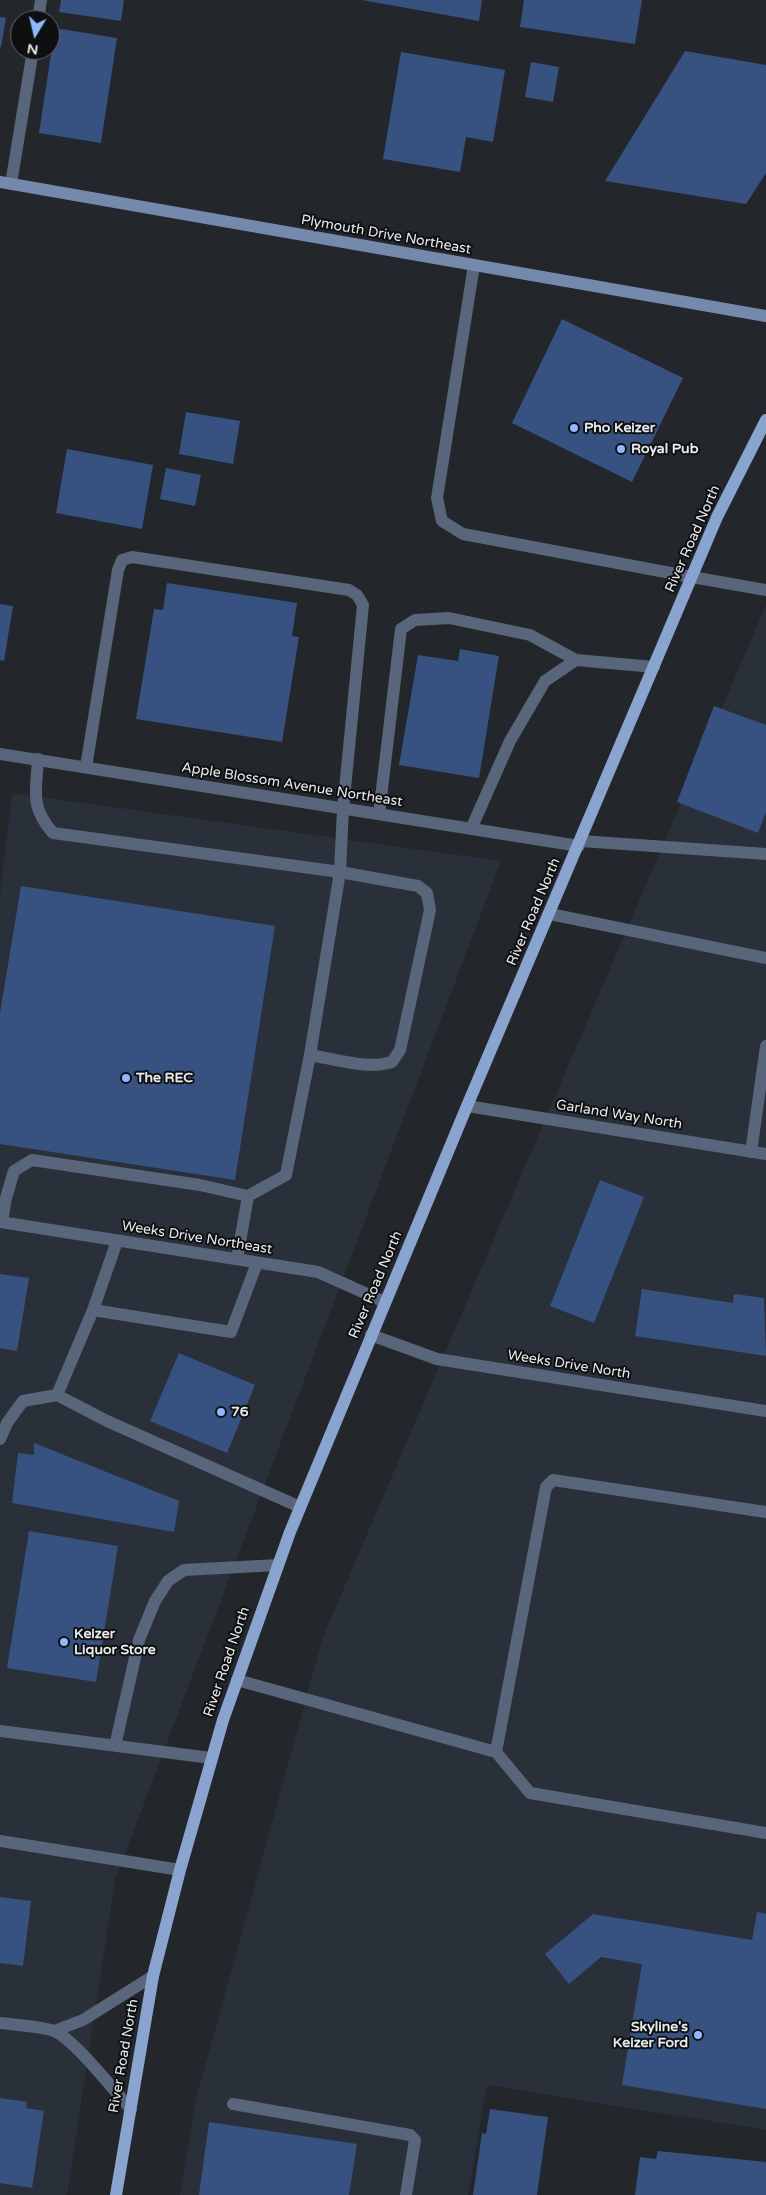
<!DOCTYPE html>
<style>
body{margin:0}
#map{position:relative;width:766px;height:2195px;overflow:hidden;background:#23262b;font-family:"Varela Round",sans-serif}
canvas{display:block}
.north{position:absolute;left:10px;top:10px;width:50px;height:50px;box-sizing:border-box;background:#0e0f11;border:1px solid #656769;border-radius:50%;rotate:189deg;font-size:14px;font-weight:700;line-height:20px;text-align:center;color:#e7eaed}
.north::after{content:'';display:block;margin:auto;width:18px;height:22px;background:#8fb8fd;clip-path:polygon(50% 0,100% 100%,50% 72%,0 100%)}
</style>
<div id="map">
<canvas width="766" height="2195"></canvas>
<div class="north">N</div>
</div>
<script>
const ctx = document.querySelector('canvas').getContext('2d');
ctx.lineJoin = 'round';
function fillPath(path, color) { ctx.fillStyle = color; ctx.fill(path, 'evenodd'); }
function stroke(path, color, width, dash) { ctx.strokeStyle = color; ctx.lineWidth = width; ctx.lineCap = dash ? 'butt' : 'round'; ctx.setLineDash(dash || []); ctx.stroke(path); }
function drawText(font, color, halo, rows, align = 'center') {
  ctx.font = font + ' "Varela Round",sans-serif'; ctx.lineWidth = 4; ctx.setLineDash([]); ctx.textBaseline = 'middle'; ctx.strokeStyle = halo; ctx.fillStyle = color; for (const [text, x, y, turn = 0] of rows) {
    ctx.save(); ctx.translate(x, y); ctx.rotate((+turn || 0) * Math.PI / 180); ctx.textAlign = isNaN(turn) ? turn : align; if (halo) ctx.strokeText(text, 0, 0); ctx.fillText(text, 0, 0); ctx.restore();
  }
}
fillPath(new Path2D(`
 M 766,605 L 766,2130 L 487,2085 L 468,2195 L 180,2195 L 195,2103 L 323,1637 Z
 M 12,793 L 501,861 L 115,1880 L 67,2195 L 0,2195 L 0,897 Z`), '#2a303a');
fillPath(new Path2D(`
 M 61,0 L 124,0 L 121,21 L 59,12 Z
 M 362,0 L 482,0 L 479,21 Z
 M 524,0 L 642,0 L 635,44 L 520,27 Z
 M 0,17 L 6,18 L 1,47 L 0,47 Z
 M 55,28 L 117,38 L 101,143 L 39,133 Z
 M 685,51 L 766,65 L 766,173 L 746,204 L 605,181 Z
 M 401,52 L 505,70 L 493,142 L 466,137 L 460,172 L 383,159 Z
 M 531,62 L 559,67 L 553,102 L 525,97 Z
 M 562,319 L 683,378 L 632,482 L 512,423 Z
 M 186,412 L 240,421 L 233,464 L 179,454 Z
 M 67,449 L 153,465 L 142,529 L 56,513 Z
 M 166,468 L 201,475 L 195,506 L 160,499 Z
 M 167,583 L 297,603 L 292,636 L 299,637 L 282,742 L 136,719 L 154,609 L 163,610 Z
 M 0,604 L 13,606 L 4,661 L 0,660 Z
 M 460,649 L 499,656 L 479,778 L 399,765 L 418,655 L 458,661 Z
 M 714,706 L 766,725 L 766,812 L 758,833 L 677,802 Z
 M 21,886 L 275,926 L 235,1180 L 0,1144 L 0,1013 Z
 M 600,1180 L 644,1197 L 594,1323 L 550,1306 Z
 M 0,1274 L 29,1278 L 17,1351 L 0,1348 Z
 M 642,1289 L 733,1303 L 734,1294 L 764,1298 L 766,1356 L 635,1336 Z
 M 179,1353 L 255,1385 L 227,1453 L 150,1421 Z
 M 34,1443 L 179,1501 L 174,1532 L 12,1503 L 18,1453 L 34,1455 Z
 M 29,1531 L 118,1546 L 96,1682 L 7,1668 Z
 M 0,1897 L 31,1901 L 23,1966 L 0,1963 Z
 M 757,1912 L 766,1914 L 766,2109 L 622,2085 L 642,1964 L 601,1957 L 569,1984 L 545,1954 L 593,1914 L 752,1940 Z
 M 0,2098 L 27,2102 L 26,2108 L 44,2111 L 32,2188 L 0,2183 Z
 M 490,2109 L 548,2117 L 537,2195 L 473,2195 L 482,2133 L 486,2134 Z
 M 209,2122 L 357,2144 L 349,2195 L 199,2195 Z
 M 658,2151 L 766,2162 L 766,2195 L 635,2195 L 640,2157 L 656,2159 Z`), '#375280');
stroke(new Path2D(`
 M 38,20 L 41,0
 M 11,184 L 33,50
 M 474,265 L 437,498 L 442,521 L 463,534 L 692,577
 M 38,759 C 36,792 30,807 53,833 L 340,872 L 418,886 L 427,893 L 430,910 L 400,1050 L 392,1062 C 367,1070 335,1059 310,1055
 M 86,767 L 118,570 L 122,560 L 132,557 L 349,590 L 357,595 L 363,605 L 343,809 L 340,872 L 310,1055 L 286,1175 L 248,1196 L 237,1259
 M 379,814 L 401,629 L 415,620 L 449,618 L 530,635 L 576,660
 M 471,829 L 510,741 L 545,681 L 576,660 L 654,667
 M 581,841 L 766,854
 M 550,914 L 766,958
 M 751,1152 L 766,1046
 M 2,1222 L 6,1198 L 14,1171 L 32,1160 L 200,1185 L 248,1196
 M 257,1263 L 231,1332 L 93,1310 L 57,1395 L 107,1421 L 300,1507
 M 93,1310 L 117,1241
 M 371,1335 L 437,1359 L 766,1411
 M 0,1439 L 7,1423 L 23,1401 L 57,1395
 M 237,1680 L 496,1752 L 546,1487 L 553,1480 L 766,1512
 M 0,1731 L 211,1758
 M 115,1746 L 139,1640 L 155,1601 L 168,1581 L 184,1570 L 278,1565
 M 496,1752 L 530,1793 L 766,1833
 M 0,1841 L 180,1870
 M 233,2104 L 410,2135 L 415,2140 L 406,2195`), '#59657a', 12);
stroke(new Path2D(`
 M 692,577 L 766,590
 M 0,754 L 579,846
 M 467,1106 L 766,1154
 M 0,1222 L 318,1272 L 385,1302
 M 0,2023 C 16,2025 40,2026 54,2031 C 75,2040 114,2091 131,2109
 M 54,2031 L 83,2020 L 153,1976`), '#59657a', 12);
stroke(new Path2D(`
 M 0,182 L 766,316`), '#7489ab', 12);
stroke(new Path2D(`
 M 116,2195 L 153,1976 L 180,1870 L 223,1720 L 290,1532 L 467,1106 L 717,517 L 766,420`), '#8aa4d0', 12);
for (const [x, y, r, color] of [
 [574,428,5,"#8fb8fd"],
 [621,449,5,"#8fb8fd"],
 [126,1078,5,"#8fb8fd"],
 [221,1412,5,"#8fb8fd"],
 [64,1642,5,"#8fb8fd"],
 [698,2035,5,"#8fb8fd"]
]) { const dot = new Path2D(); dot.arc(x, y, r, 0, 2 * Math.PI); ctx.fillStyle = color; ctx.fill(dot); stroke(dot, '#0e0f11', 2); }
drawText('14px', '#e7eaed', '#0e0f11', [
 ["Plymouth Drive Northeast",386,235,10],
 ["River Road North",693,539,-66],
 ["Apple Blossom Avenue Northeast",292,785,9],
 ["River Road North",534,912,-67],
 ["Garland Way North",619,1115,9],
 ["Weeks Drive Northeast",197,1238,9],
 ["River Road North",376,1285,-67],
 ["Weeks Drive North",569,1365,9],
 ["River Road North",227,1662,-71],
 ["River Road North",124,2056,-80]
]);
drawText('bold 14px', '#e7eaed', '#0e0f11', [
 ["Pho Keizer",584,428],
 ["Royal Pub",631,449],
 ["The REC",136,1078],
 ["76",231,1412],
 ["Keizer",74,1634],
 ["Liquor Store",74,1650],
 ["Skyline's",688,2027,"right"],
 ["Keizer Ford",688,2043,"right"]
], 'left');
</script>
